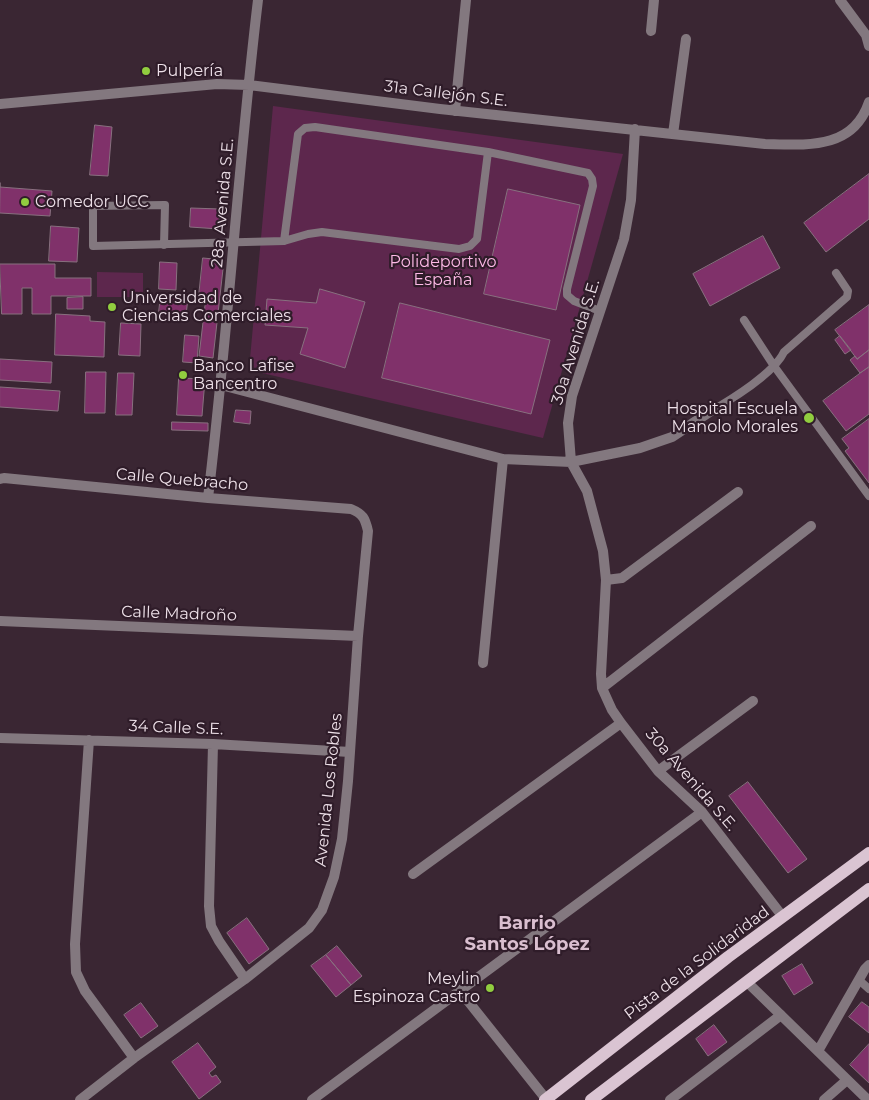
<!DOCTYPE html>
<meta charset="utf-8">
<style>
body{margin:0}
canvas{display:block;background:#3a2633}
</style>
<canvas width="869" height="1100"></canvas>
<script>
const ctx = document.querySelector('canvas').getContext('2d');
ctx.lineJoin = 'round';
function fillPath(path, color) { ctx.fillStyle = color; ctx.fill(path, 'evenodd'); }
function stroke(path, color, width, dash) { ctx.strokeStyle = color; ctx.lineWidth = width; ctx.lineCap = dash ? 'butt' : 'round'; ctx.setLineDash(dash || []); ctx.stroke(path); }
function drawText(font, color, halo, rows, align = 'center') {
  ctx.font = font + ' Montserrat,sans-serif'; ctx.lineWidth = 4.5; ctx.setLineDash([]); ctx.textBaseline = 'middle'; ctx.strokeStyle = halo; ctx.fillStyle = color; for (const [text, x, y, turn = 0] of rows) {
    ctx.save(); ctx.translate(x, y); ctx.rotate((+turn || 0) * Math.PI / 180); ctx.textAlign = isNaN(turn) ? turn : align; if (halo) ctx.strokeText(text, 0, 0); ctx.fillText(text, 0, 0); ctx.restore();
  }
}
fillPath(new Path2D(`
 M 273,106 L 623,154 L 543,438 L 249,370 Z
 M 97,272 L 143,273 L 143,297 L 97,297 Z`), '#5d274d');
const building = new Path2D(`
 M 95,125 L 112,127 L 108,176 L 90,175 Z
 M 869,174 L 869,219 L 826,252 L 804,223 Z
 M 0,183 L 0,187 L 52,191 L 50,216 L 0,213 Z
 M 508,189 L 580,205 L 556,310 L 484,294 Z
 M 191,208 L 220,209 L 219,229 L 190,227 Z
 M 51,226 L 79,228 L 77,262 L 49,261 Z
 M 763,236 L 780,268 L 710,306 L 693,274 Z
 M 203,258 L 224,260 L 213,358 L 199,356 L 206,297 L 199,296 Z
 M 160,262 L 177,263 L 176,290 L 159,289 Z
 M 0,264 L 55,264 L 55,278 L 91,278 L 91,296 L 51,296 L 51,314 L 32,314 L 32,288 L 22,288 L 22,314 L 2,314 Z
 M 320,289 L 365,302 L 345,368 L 300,354 L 308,328 L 265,325 L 267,299 L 316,303 Z
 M 161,295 L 188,298 L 186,315 L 159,312 Z
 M 83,297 L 83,309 L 67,309 L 67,298 Z
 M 400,303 L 550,340 L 531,414 L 382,378 Z
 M 869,305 L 869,350 L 857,359 L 835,330 Z
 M 56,314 L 90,316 L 90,321 L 105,322 L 104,357 L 55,355 Z
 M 121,323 L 141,324 L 140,356 L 119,355 Z
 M 185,335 L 199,336 L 197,363 L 183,362 Z
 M 840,336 L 851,350 L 845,354 L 835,340 Z
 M 869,350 L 869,367 L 860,373 L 850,360 L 855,356 L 857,359 Z
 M 0,359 L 52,362 L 51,383 L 0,380 Z
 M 869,367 L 869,414 L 846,431 L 823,401 Z
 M 86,372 L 106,372 L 105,413 L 85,413 Z
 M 118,373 L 134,373 L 132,415 L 116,415 Z
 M 179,378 L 205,379 L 202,416 L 177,415 Z
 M 0,387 L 60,391 L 58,411 L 0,407 Z
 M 236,410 L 251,411 L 250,424 L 234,422 Z
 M 869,419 L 869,483 L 845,451 L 849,448 L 842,439 Z
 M 172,422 L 208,423 L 208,431 L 172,430 Z
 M 748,782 L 807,859 L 788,873 L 729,796 Z
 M 247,918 L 269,949 L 249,964 L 227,933 Z
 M 337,946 L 362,976 L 351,985 L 326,955 Z
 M 326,955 L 351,985 L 336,997 L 311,966 Z
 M 802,964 L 813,983 L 794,995 L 782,976 Z
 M 862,1002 L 869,1007 L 869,1033 L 849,1017 Z
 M 141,1003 L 158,1026 L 141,1038 L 124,1015 Z
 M 714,1025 L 727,1042 L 708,1056 L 696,1039 Z
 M 198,1043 L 216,1067 L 209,1073 L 212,1077 L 216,1075 L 221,1082 L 199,1099 L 172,1062 Z
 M 869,1044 L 869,1083 L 850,1065 Z`);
fillPath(building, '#80316a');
stroke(building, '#88707f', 1);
stroke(new Path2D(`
 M 284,241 L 298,134 L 305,128 L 315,127 L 488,152 L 588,173 L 592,179 L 593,186 L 567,289 L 567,295 L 574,301 L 600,311
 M 164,245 L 165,205 L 93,206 L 93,246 L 284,241 L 308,234 L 322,232 L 459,249 L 470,246 L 477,239 L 488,152
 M 744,320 L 774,366 L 869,496
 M 711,411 C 732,399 774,373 784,352 L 847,297 L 848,291 L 836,273
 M 859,980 L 869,989`), '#83787f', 8);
stroke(new Path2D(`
 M 840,0 L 866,35 L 869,46
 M 651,31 L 654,0
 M 0,104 L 217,84 L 249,85 L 440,109 L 765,144 C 807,145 853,150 869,102
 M 455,111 L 466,0
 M 635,129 L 631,200 L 624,239 L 572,396 L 568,423 L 571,462 L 587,491 L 603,551 L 606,580 L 601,674 L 602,688 L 612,710 L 621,723 L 658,771 L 702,812 L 783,917
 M 673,134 L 686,39
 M 221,385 L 503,459 L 571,462 L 640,448 L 672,437 L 711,411
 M 0,479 L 4,478 L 208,498 L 351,509 C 363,514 365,518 368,531 L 358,636 L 348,781 L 342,839 L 334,877 L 322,910 L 309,928 L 245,979 L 134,1058 L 80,1100
 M 208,498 C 228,333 238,166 258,0
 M 606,580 L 622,578 L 738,492
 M 0,621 L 358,636
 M 483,663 L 503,459
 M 602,688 L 811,526
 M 0,738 L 213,744 L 350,752
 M 89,740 L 75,944 L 76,972 L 85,991 L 134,1058
 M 213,744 L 209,906 L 211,926 L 219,941 L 245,979
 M 658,771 L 753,701
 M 413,874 L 621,723
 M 747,982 L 868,1100
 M 460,991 L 546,1099
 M 818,1051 L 865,969 L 869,965
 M 312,1100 L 702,812
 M 670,1100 L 781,1015
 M 824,1100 L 847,1080`), '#83787f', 10);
stroke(new Path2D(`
 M 545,1100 L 728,957 L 869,853
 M 591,1100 L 869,889`), '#dac4d2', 12);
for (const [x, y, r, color] of [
 [146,71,5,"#91cd3f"],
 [25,202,5,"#91cd3f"],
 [112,307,5,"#91cd3f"],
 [183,375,5,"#91cd3f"],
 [809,418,6,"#91cd3f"],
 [490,988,5,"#91cd3f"]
]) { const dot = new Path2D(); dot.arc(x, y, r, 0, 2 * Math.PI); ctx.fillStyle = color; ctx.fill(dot); stroke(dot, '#2f1c29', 2); }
drawText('16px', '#ede0e8', '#2f1c29', [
 ["Pulpería",156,71],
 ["Comedor UCC",35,202],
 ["Universidad de",122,298],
 ["Ciencias Comerciales",122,316],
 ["Banco Lafise",193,366],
 ["Bancentro",193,384],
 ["Hospital Escuela",798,409,"right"],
 ["Manolo Morales",798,427,"right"],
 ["Meylin",480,979,"right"],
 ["Espinoza Castro",480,997,"right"]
], 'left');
drawText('16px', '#ede0e8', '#2f1c29', [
 ["31a Callejón S.E.",446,94,7],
 ["28a Avenida S.E.",223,203,-85],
 ["30a Avenida S.E.",576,342,-73],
 ["Calle Quebracho",182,480,5],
 ["Calle Madroño",179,614,2],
 ["34 Calle S.E.",176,728,2],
 ["30a Avenida S.E.",691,780,49],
 ["Avenida Los Robles",329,790,-84],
 ["Pista de la Solidaridad",697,963,-37]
]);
drawText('16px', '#fdb9e6', '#2f1c29', [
 ["Polideportivo",443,262],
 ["España",443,280]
]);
drawText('bold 18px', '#dabfd0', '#2f1c29', [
 ["Barrio",527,924],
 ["Santos López",527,945]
]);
</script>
